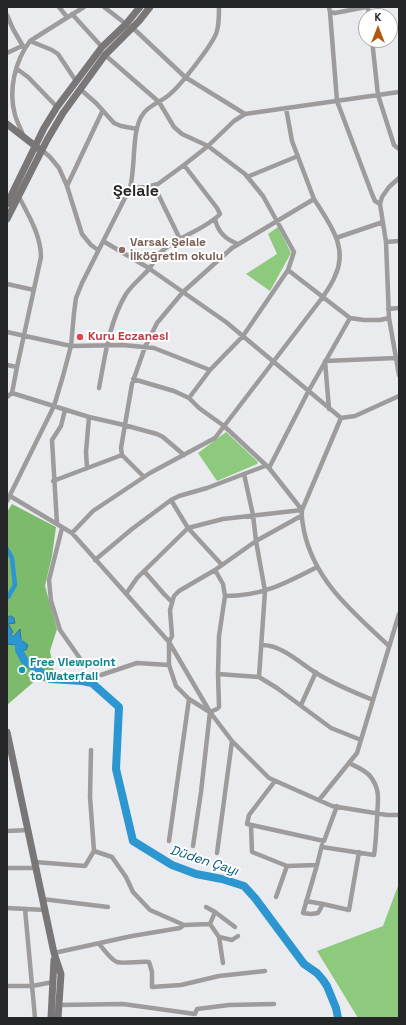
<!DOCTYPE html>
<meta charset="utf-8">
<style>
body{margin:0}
#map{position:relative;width:406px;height:1025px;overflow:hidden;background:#eaebee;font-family:"Space Grotesk",sans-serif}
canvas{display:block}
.frame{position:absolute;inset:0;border:8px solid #252627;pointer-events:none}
.north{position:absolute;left:358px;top:8px;width:40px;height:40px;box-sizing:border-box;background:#fff;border:1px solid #a8a8a9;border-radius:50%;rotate:0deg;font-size:11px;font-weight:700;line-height:16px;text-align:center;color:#252627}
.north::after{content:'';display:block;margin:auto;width:14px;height:18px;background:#b5560a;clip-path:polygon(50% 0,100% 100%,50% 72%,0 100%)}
</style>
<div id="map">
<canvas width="406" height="1025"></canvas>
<div class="frame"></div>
<div class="north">K</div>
</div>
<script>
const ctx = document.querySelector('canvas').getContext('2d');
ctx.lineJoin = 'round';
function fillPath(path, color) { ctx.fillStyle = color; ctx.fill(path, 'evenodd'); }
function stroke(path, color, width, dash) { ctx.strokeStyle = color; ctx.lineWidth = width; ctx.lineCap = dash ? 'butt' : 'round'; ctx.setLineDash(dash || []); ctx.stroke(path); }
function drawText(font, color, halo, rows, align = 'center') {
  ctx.font = font + ' "Space Grotesk",sans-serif'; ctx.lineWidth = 4; ctx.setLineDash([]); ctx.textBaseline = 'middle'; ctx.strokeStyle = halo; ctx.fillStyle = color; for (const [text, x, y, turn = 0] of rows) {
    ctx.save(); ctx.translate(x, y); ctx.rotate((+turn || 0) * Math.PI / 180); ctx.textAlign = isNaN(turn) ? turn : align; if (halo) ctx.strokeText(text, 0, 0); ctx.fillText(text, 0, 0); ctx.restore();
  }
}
fillPath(new Path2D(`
 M 278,227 L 291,253 L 270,291 L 246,274 L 277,254 L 268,234 Z
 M 226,432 L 258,462 L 257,464 L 217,481 L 198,453 Z
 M 399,883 L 399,1018 L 358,1018 L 317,951 L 383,926 Z`), '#8eca7d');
fillPath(new Path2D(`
 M 12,504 L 56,527 L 52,556 L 45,586 L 57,629 L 50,651 L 56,683 L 36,680 L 7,705 L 7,512 Z`), '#7dbb6c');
const water = new Path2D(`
 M 11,616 L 14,618 L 15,623 L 8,624 L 13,632 L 11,634 L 13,637 L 20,629 L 21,640 L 28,645 L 26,650 L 19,650 L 16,645 L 7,644 L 7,618 Z`);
fillPath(water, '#2b96d0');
stroke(water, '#29749d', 1);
stroke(new Path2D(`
 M 7,549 L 12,558 L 15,585 L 8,597`), '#2b96d0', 4.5);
stroke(new Path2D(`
 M 7,637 L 8,639 L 19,642 L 19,650 L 24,660 L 50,679 L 82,681 L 92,683 L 119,707 L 116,769 L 133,841 L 172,865 L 196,874 L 222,879 L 244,886 L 255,898 L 304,964 L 317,973 L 323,980 L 327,986 L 336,1008 L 338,1018`), '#2b96d0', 8);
stroke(new Path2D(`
 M 59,7 L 67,17
 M 104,7 L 126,24
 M 329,7 L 330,12 L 335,13 L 366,7
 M 368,7 L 369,16
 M 330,12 L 337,101 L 372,194 L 375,201 L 380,204
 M 72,14 L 102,47
 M 7,15 L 13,29 L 24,48
 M 133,28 L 185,77 L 245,114
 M 372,40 L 378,95 L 394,145 L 399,149
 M 30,41 L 52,50 L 58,54 L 76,81
 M 7,53 L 22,46
 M 105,55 L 159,102 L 174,127 L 182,134 L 208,146 L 245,174 L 263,196 L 294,252 L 288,270 L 243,336 L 210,370 L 189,398 L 199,408 L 224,426 L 269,468 L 302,510
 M 17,69 L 28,77 L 57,107
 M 80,89 L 96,103 L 114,123 L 121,126 L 137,129
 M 23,135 C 21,129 17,122 15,115 C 8,90 15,61 30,41 L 84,7
 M 42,150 L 50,157 L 59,168 L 67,186 L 82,234 L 91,245 L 98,250
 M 247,177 L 298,156
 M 399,178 L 389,187 L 382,197 L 380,204 L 386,242 L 389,318 L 399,375
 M 67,186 L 102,112
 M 154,186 L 180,239
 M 130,188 L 147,187 L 158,184 L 184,165 L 208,146 L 234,121 L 245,114 L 399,92
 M 215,219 C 218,232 225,239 238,244
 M 336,238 L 383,222
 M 103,241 L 147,267 L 226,322 L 341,418 L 355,416 L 399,396
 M 386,242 L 399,241
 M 288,270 L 350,318 L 364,320 L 380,320 L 389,318
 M 7,284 L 34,290
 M 388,309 L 399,308
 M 7,332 L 71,346 L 123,345 L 154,348 L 210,370
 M 7,365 L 17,367 L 12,393 L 7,397
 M 17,367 L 41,257 C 41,236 29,216 19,197
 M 133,379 L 174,391 L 189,398
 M 99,388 C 105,357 109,322 126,294 C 132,285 141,278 149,269 C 153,264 156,257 161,252 C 178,236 205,230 220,214 L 217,208 L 184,165
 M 12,393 L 89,417 L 124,425 L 157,434 L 163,437 L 184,455
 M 329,409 L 325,361 L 396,358
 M 341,418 L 302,510 C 301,518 303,524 304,531 C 315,582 353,612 389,646
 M 87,468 L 86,452 L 89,417
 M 269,468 L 308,392 L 350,318
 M 244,474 L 253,515 L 256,541 L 265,591 L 259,677
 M 144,477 L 122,455 L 121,448 L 132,384 L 145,347 L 157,323 L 183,292 L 232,248 L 314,199 L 292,141 L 286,108
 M 53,481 L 122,455
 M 10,496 L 72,533 L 169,642 L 210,712 L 232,741 L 269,778 L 332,806 L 387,815 L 399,815
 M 171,500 L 188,528 L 222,565
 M 7,501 L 54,406 L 63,376 L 71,346 L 74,313 L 76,298 L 82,283 L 130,188 C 136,166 131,130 143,114 C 150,104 162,102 170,94 C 180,86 214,43 217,31 C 219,24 219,15 219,7
 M 57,524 L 52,440 L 61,426 L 65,410
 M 62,528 L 49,580 L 51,601 L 60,630 L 86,667
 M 72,533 L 93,511 L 150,473 L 215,438 L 322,298 C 327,291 332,284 335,276 C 349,247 329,223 314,199
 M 95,560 L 132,529 L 171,500 L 179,496 L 207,488 L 265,466
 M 144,571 L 164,594 L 172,602
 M 126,594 L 137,578 L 188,528 L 223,519 L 302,510
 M 225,596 C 262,596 284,584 317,567
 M 262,645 C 282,645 300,663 316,673 C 334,684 353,692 373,700
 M 218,674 L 259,677 L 277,688 L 331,728 L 361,740
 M 101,675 L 137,663 L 169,665
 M 301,705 L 316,672
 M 208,711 L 189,699 L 176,686 L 169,665 L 169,642 L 172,636 L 170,610 L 174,596 L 179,591 L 215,570 L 256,541 L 301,516
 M 210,712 L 217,709 L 219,707 L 218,674 L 219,636 L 225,596 L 223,584 L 215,570
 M 91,750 L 90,797 L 94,851
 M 275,781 L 249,815 L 247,824 L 324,841 L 337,806
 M 319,800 L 357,753 L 399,614
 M 251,825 L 252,852 L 287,866 L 317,865 L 322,845
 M 7,831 L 29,830
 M 169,841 L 189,699
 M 193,846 L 201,792 L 210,712
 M 322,847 L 374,855 C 376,843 376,832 377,820 C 377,803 382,791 370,776 C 365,770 355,766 349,763
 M 217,853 L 232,741
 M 35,862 L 85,866 L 94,851 L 112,857 L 126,877 L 133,892 L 150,910 L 184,925 L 180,928 L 132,936 L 54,953
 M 317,865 L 303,913 L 311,914 L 318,913 L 323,904 L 349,910 L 359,852
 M 7,868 L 36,868
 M 276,897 L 287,866
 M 42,899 L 108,907
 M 306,901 L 323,904
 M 206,907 L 215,912
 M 7,908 L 45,910
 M 25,909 L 35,1018
 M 210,924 L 215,912 L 235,927
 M 184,925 L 210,924 L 219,937 L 232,940 L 238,936
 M 219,937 L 223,963
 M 99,944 C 104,949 110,959 117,962 C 123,964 141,961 149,962 L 152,972 L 152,987 L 181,985 L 219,976 L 265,971
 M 7,986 L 32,986 L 53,982
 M 59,1005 L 123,1004 L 195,1014 L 197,1009 L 229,1005 L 274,1004`), '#9d9b9c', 4.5);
stroke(new Path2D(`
 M 7,124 L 39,149
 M 7,204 L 44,128 L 57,107 L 102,47 L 126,24 L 140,7
 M 7,219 L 47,140 L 63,113 L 105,55 L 139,21 L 150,7
 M 7,732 L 54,953 L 61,974 L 58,1018
 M 51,1018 L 54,960`), '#787676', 7);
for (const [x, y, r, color] of [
 [122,250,4,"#8d6e63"],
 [80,337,4,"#e0444e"],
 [22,670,4,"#0f9aa8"]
]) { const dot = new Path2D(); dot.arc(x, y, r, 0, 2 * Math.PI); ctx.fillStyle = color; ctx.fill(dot); stroke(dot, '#fff', 1.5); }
drawText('bold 12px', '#785e54', '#fff', [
 ["Varsak Şelale",130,243],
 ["İlköğretim okulu",130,257]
], 'left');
drawText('bold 12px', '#be3a42', '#fff', [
 ["Kuru Eczanesi",88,337]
], 'left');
drawText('bold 12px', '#0d838f', '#fff', [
 ["Free Viewpoint",30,663],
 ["to Waterfall",30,677]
], 'left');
drawText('italic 13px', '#03577e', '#fff', [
 ["Düden Çayı",204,861,18]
]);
drawText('bold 16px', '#252627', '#fff', [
 ["Şelale",136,192]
]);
</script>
